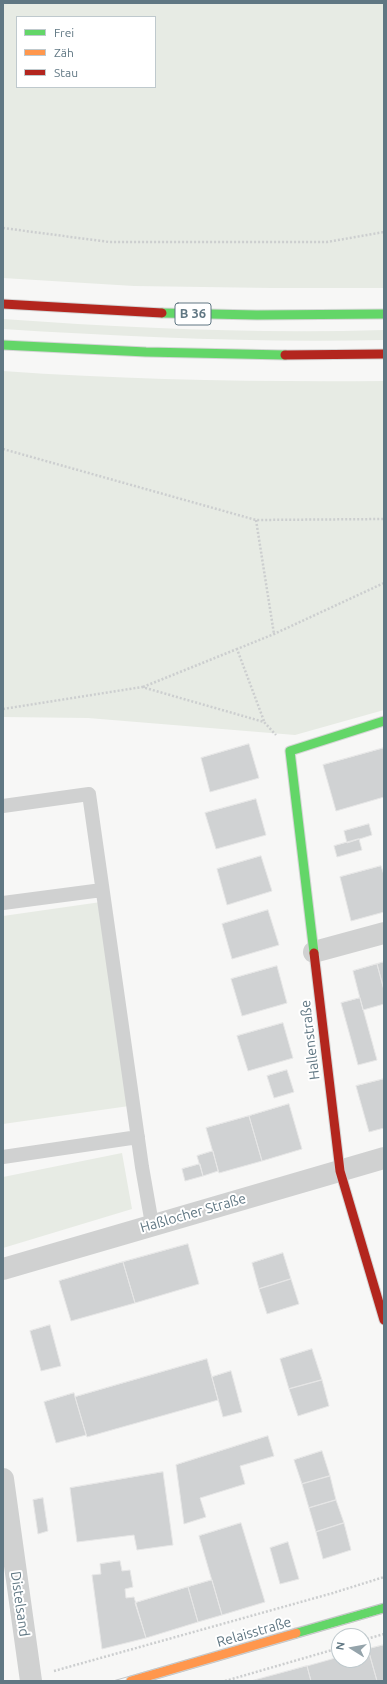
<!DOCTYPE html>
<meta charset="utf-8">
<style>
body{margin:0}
#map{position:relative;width:387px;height:1684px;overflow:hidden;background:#f7f7f6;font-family:Ubuntu,sans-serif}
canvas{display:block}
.frame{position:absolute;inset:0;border:4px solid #607783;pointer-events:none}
.legend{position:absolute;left:16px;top:16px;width:140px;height:72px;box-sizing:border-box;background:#fff;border:1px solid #bfc9cd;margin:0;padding:5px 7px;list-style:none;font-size:12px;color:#607783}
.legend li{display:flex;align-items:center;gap:8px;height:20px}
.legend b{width:20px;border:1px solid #bfc9cd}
.north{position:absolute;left:331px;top:1628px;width:40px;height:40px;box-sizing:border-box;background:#fff;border:1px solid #bfc9cd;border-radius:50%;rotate:281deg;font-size:11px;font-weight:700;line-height:16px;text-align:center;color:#607783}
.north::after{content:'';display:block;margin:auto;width:14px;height:18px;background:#95a4ab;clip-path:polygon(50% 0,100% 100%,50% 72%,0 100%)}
</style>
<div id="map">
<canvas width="387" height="1684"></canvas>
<div class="frame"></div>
<ul class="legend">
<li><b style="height:5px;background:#63d668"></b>Frei</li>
<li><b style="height:5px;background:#ff974d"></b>Zäh</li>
<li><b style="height:5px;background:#b3261e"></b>Stau</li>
</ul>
<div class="north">N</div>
</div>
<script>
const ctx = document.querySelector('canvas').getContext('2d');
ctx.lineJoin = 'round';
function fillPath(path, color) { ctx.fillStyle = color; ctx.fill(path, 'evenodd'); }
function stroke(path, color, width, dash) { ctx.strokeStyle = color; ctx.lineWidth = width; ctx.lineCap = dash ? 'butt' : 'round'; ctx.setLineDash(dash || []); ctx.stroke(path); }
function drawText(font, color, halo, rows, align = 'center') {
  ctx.font = font + ' Ubuntu,sans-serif'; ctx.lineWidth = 4; ctx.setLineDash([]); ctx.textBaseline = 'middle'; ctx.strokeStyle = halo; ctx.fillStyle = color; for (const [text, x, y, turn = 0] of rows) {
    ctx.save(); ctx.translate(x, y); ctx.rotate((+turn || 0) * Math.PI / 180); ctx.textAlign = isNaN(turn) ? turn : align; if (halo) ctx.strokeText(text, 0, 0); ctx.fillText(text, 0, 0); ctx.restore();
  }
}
fillPath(new Path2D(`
 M 3,3 L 384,3 L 384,288 L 272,288 L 134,286 L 3,278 ZM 17,17 L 155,17 L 155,87 L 17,87 Z
 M 3,319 C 130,328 257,334 384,330 L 384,340 C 257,343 130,337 3,329 Z
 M 3,371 C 130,380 257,382 384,381 L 384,710 L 295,735 L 88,718 L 3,717 Z
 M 101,902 L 129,1106 L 3,1124 L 3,916 Z
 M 122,1153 L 132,1209 L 3,1248 L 3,1177 Z`), '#e7ebe4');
const building = new Path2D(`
 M 249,744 L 259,778 L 210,792 L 201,758 Z
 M 384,748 L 384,797 L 336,811 L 323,765 Z
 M 256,799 L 266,835 L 216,849 L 205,813 Z
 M 369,824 L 372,835 L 347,843 L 344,831 Z
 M 359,839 L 362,850 L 337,857 L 334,846 Z
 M 261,856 L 272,891 L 227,905 L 217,869 Z
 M 381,866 L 384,875 L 384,912 L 351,921 L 340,877 Z
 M 268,910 L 279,945 L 232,959 L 222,924 Z
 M 384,962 L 384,990 L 377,964 Z
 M 377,964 L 384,990 L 384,1004 L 363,1010 L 353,971 Z
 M 277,966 L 287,1003 L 242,1016 L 231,979 Z
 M 360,998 L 377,1060 L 358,1065 L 341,1003 Z
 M 283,1023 L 293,1058 L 248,1071 L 237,1036 Z
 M 287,1070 L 294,1092 L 274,1098 L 267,1076 Z
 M 384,1079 L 384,1128 L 369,1132 L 356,1086 Z
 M 289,1104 L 302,1149 L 262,1161 L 249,1116 Z
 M 249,1116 L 262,1161 L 219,1173 L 206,1128 Z
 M 213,1151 L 218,1171 L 203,1176 L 197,1156 Z
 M 200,1164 L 203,1176 L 185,1181 L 182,1169 Z
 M 188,1244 L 199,1284 L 135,1303 L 123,1262 Z
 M 283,1253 L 291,1279 L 259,1289 L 252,1263 Z
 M 123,1262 L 135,1303 L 71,1321 L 59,1281 Z
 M 291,1279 L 299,1304 L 267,1314 L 259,1289 Z
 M 50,1325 L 61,1366 L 41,1371 L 30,1331 Z
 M 312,1349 L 322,1380 L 289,1389 L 280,1359 Z
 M 207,1359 L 218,1400 L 87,1437 L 75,1397 Z
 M 231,1371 L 242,1412 L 223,1417 L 212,1377 Z
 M 322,1380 L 329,1406 L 298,1416 L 289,1389 Z
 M 74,1393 L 86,1435 L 56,1443 L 44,1402 Z
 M 268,1436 L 274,1456 L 240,1466 L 245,1484 L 200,1498 L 206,1517 L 184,1524 L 176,1465 Z
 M 322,1451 L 330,1476 L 302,1484 L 294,1460 Z
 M 163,1472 L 173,1545 L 137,1550 L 134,1535 L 77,1542 L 70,1488 Z
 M 330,1476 L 336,1500 L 309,1508 L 302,1484 Z
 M 43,1498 L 48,1531 L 38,1534 L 33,1500 Z
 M 336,1500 L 344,1523 L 316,1532 L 309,1508 Z
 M 241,1523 L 265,1602 L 222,1615 L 199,1536 Z
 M 344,1523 L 351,1550 L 323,1559 L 316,1532 Z
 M 288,1542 L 299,1579 L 280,1584 L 270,1548 Z
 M 120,1561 L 122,1571 L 130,1570 L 133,1587 L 125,1589 L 126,1598 L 134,1597 L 146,1638 L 102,1649 L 92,1575 L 101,1574 L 100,1564 Z
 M 212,1580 L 222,1615 L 198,1622 L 188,1587 Z
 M 188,1587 L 198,1622 L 146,1638 L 135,1603 Z
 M 384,1645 L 384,1681 L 377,1681 L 368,1649 Z
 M 368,1649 L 377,1681 L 311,1681 L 307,1666 L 339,1657 L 339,1660 L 363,1660 L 363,1651 Z
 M 307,1666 L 311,1681 L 251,1681 Z`);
fillPath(building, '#d0d2d3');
stroke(building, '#e6e6e6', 1);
const fast = new Path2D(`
 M 162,313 L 257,315 L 384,314
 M 3,345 L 146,352 L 285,355
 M 314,953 L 290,751 L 384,721
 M 296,1633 L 384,1608`);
const slow = new Path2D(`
 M 131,1681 L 296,1633`);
const jam = new Path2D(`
 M 3,304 L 162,313
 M 285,355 L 384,354
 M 314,953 L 340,1171 L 384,1320`);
stroke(fast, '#d4d5d5', 11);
stroke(slow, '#d4d5d5', 11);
stroke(jam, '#d4d5d5', 11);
stroke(new Path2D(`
 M 3,228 L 109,242 L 327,242 L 384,232
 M 3,449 L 256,520 L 384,519
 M 256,520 L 274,634
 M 143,687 L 237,649
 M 3,709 L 142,687 L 264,722 L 276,735
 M 264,721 L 237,649 L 274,634 L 384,583
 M 363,1640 L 384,1634
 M 54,1671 L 333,1593 L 384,1577
 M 225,1681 L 339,1648`), '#cccecf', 2.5, [2, 2]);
stroke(new Path2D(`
 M 3,806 L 89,794 L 142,1167 L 152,1224
 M 3,903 L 102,890
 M 3,1157 L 138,1137`), '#d0d1d1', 14);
stroke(new Path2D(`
 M 314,952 L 384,933
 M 3,1269 L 384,1158
 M 3,1479 L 31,1681`), '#d0d1d1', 22);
stroke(fast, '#63d668', 9);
stroke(slow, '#ff974d', 9);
stroke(jam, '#b3261e', 9);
stroke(new Path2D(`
 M 113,1681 L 384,1603
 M 150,1681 L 384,1613`), '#c5c7c8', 1);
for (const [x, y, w] of [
 [193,314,36]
]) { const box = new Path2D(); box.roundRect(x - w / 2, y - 11, w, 22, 3); ctx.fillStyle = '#fff'; ctx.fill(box); stroke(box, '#607783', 1); }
drawText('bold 13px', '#607783', null, [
 ["B 36",193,314]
]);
drawText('14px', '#607783', '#fff', [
 ["Hallenstraße",310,1040,-97],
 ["Haßlocher Straße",193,1213,-16],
 ["Distelsand",20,1604,82],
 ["Relaisstraße",254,1632,-16]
]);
</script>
